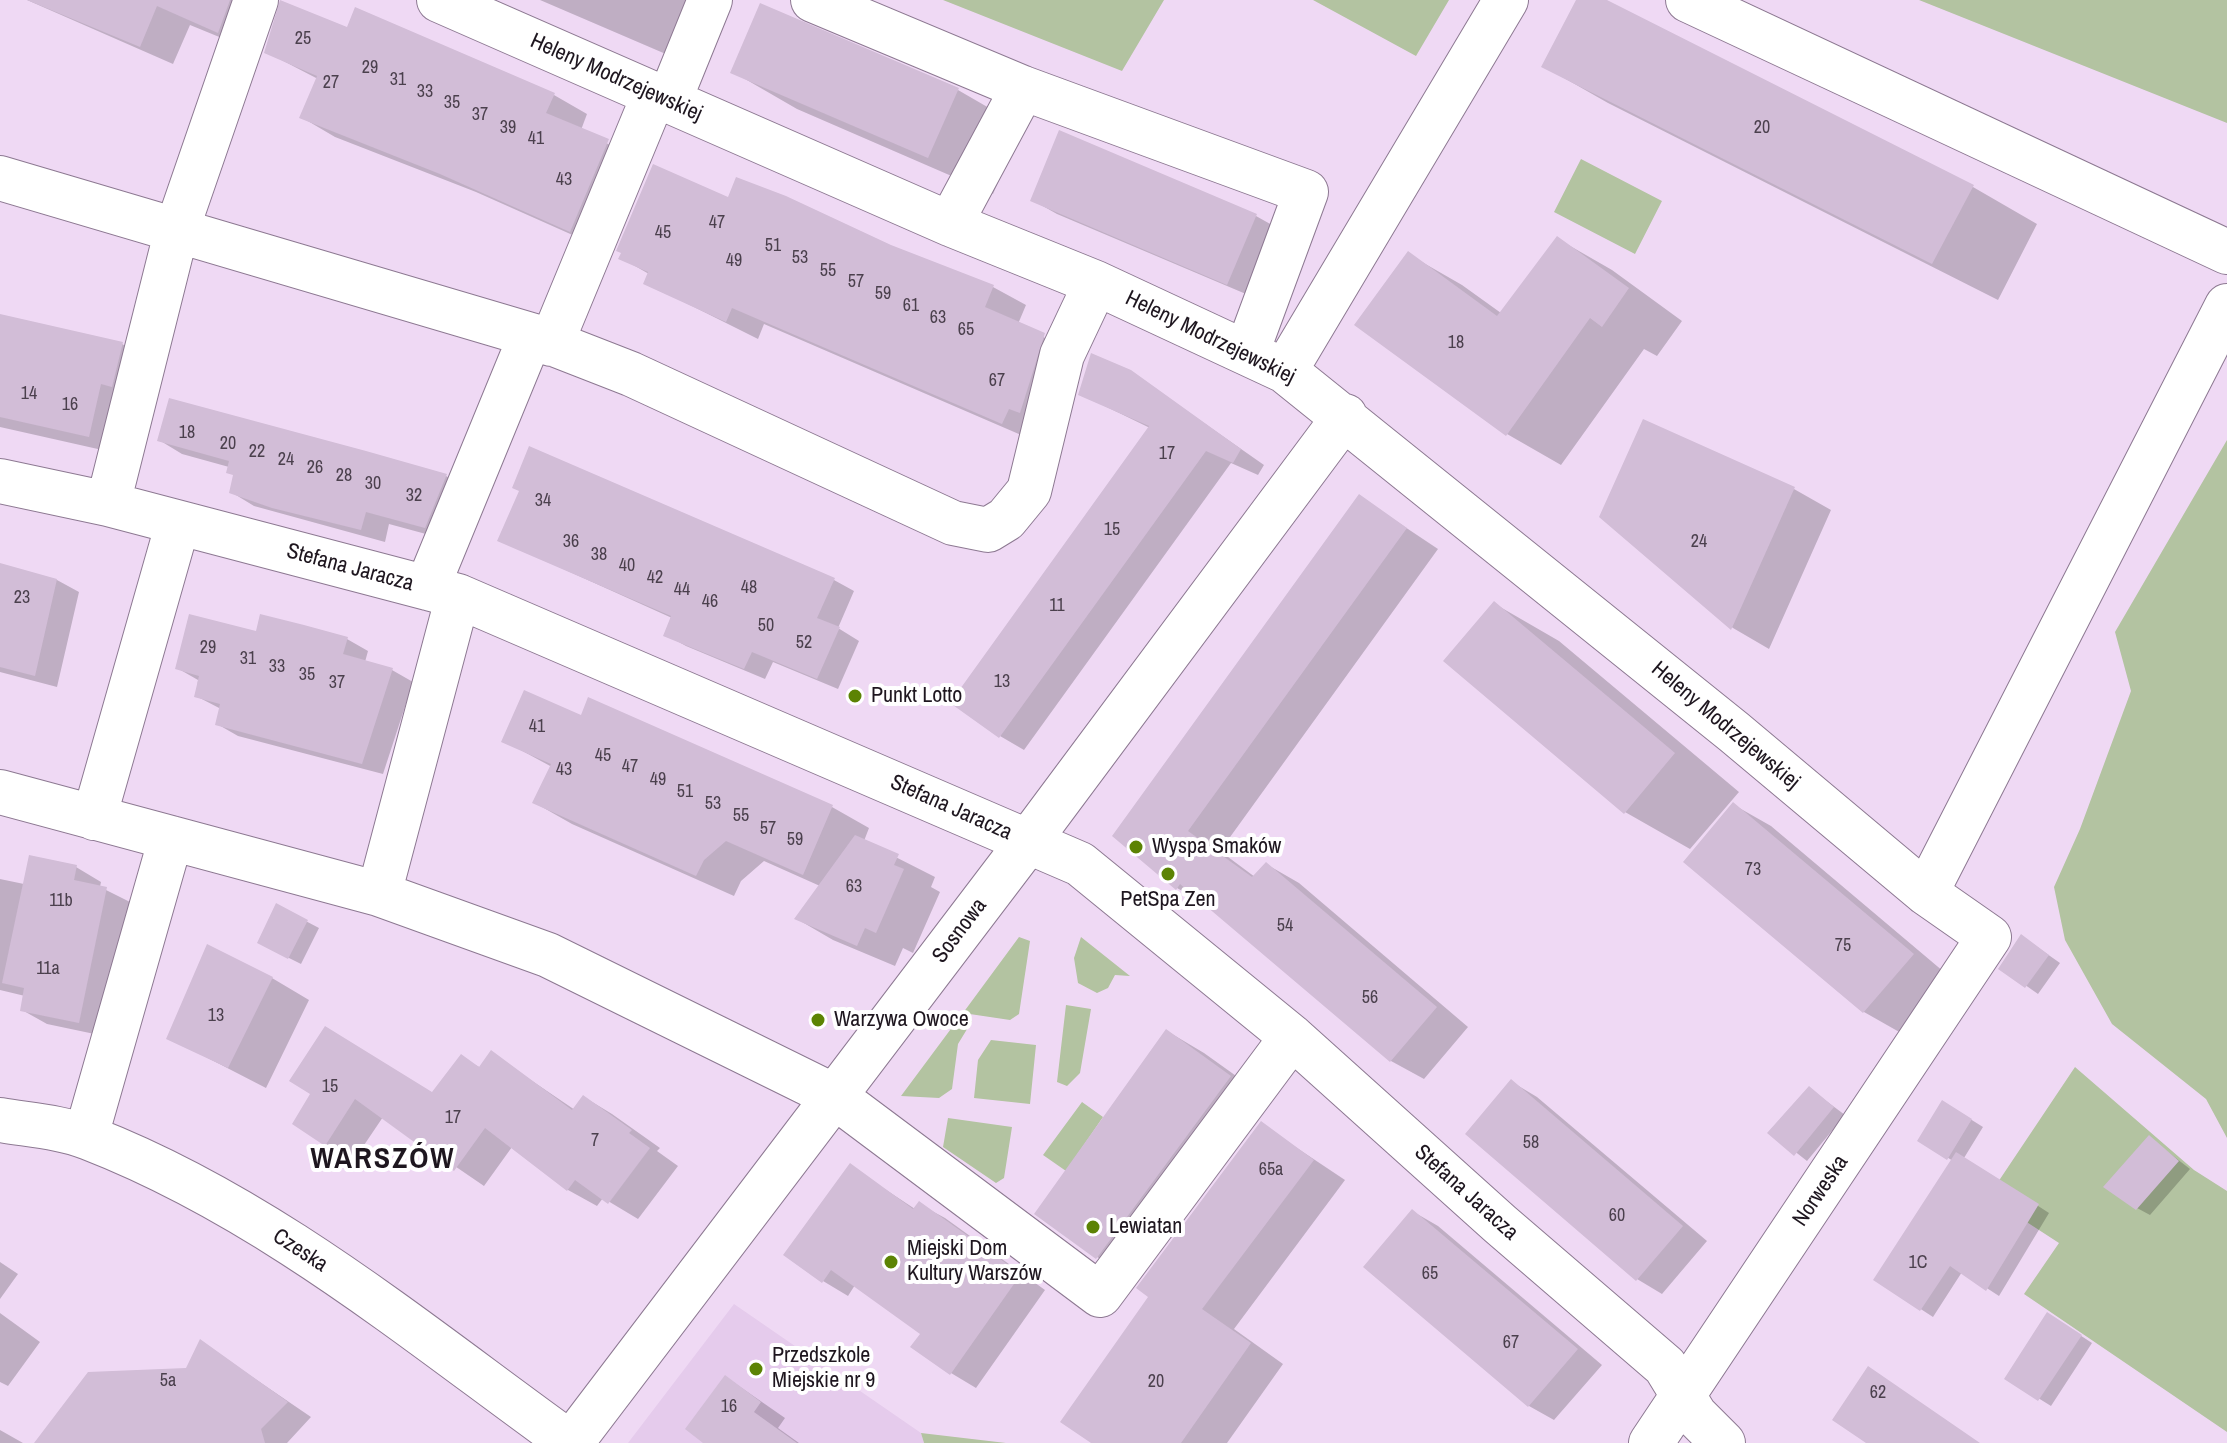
<!DOCTYPE html>
<meta charset="utf-8">
<style>
body{margin:0}
canvas{display:block;background:#efd9f4}
</style>
<canvas width="2227" height="1443"></canvas>
<script>
const ctx = document.querySelector('canvas').getContext('2d');
ctx.lineJoin = 'round';
function fillPath(path, color) { ctx.fillStyle = color; ctx.fill(path, 'evenodd'); }
function stroke(path, color, width, dash) { ctx.strokeStyle = color; ctx.lineWidth = width; ctx.lineCap = dash ? 'butt' : 'round'; ctx.setLineDash(dash || []); ctx.stroke(path); }
function drawText(font, color, halo, rows, align = 'center') {
  ctx.font = font + ' "Archivo Narrow",sans-serif'; ctx.lineWidth = 8; ctx.setLineDash([]); ctx.textBaseline = 'middle'; ctx.strokeStyle = halo; ctx.fillStyle = color; for (const [text, x, y, turn = 0] of rows) {
    ctx.save(); ctx.translate(x, y); ctx.rotate((+turn || 0) * Math.PI / 180); ctx.textAlign = isNaN(turn) ? turn : align; if (halo) ctx.strokeText(text, 0, 0); ctx.fillText(text, 0, 0); ctx.restore();
  }
}
fillPath(new Path2D(`
 M 734,1304 L 921,1433 L 924,1443 L 628,1443 Z`), '#e5cbec');
fillPath(new Path2D(`
 M 943,0 L 1164,0 L 1122,71 Z
 M 1313,0 L 1449,0 L 1416,56 Z
 M 1920,0 L 2227,0 L 2227,123 L 1919,0 Z
 M 1581,159 L 1662,201 L 1635,254 L 1554,212 Z
 M 2227,440 L 2227,1138 L 2206,1099 L 2112,1024 L 2065,940 L 2054,887 L 2080,829 L 2131,691 L 2115,632 Z
 M 1019,937 L 1030,941 L 1019,1014 L 1010,1020 L 963,1013 Z
 M 1081,937 L 1130,976 L 1115,975 L 1108,988 L 1097,993 L 1078,983 L 1074,958 Z
 M 1066,1005 L 1091,1009 L 1080,1073 L 1067,1086 L 1057,1082 Z
 M 959,1018 L 972,1021 L 958,1044 L 952,1089 L 939,1098 L 901,1096 Z
 M 991,1040 L 1036,1045 L 1030,1104 L 974,1098 L 978,1060 Z
 M 2075,1067 L 2194,1170 L 2227,1191 L 2227,1432 L 2024,1294 L 2059,1243 L 1988,1197 Z
 M 1082,1102 L 1103,1117 L 1066,1171 L 1043,1155 Z
 M 948,1118 L 1012,1127 L 1004,1178 L 996,1183 L 943,1147 Z
 M 921,1433 L 1006,1443 L 924,1443 Z`), '#b3c3a1');
fillPath(new Path2D(`
 M 27,0 L 269,0 L 251,50 L 190,25 L 173,64 Z
 M 540,0 L 725,0 L 696,67 Z
 M 1578,0 L 1602,0 L 1973,187 L 2037,224 L 1998,300 L 1608,103 L 1543,66 Z
 M 266,52 L 554,95 L 587,114 L 581,130 L 641,161 L 604,249 L 476,192 L 335,137 L 301,117 L 318,79 Z
 M 733,72 L 958,90 L 1022,127 L 993,194 L 797,109 Z
 M 1061,133 L 1256,216 L 1281,230 L 1253,297 L 1057,214 L 1032,200 Z
 M 729,199 L 890,247 L 993,287 L 1026,305 L 1018,324 L 1076,354 L 1035,441 L 764,324 L 758,339 L 646,283 L 649,274 L 621,258 Z
 M 1558,239 L 1612,270 L 1682,321 L 1657,356 L 1644,349 L 1561,465 L 1507,434 L 1408,254 L 1462,285 L 1501,313 Z
 M 0,317 L 122,344 L 153,362 L 120,454 L 0,427 Z
 M 1131,372 L 1264,465 L 1258,475 L 1231,463 L 1024,750 L 1000,736 L 1150,428 L 1080,394 Z
 M 1644,422 L 1794,489 L 1831,510 L 1769,649 L 1733,628 L 1601,517 Z
 M 159,440 L 446,476 L 469,490 L 448,540 L 389,524 L 385,542 L 254,506 L 231,492 L 235,476 L 229,467 L 182,454 Z
 M 521,491 L 834,580 L 854,591 L 838,628 L 859,641 L 838,689 L 773,662 L 765,679 L 686,646 L 666,635 L 672,618 L 499,540 Z
 M 1360,497 L 1438,549 L 1220,851 L 1255,877 L 1266,864 L 1299,883 L 1468,1027 L 1424,1079 L 1391,1061 L 1210,907 L 1177,888 L 1115,836 Z
 M 0,564 L 57,580 L 79,592 L 57,687 L 0,672 Z
 M 1495,604 L 1559,641 L 1739,792 L 1690,849 L 1625,812 Z
 M 257,633 L 347,639 L 368,651 L 365,662 L 392,670 L 413,682 L 383,774 L 238,736 L 217,724 L 221,709 L 196,696 L 198,680 L 177,668 Z
 M 582,717 L 832,807 L 869,828 L 864,841 L 935,877 L 931,887 L 940,892 L 913,953 L 903,948 L 895,966 L 833,940 L 797,919 L 820,886 L 764,861 L 741,881 L 734,896 L 572,824 L 535,803 L 552,767 L 504,741 Z
 M 1734,805 L 1771,826 L 1950,977 L 1901,1033 L 1864,1012 Z
 M 76,867 L 101,882 L 100,887 L 132,903 L 104,1036 L 47,1024 L 22,1010 L 25,996 L 0,990 L 0,879 L 24,884 Z
 M 277,906 L 319,928 L 301,964 L 271,949 Z
 M 2033,944 L 2060,963 L 2038,994 L 2001,968 Z
 M 272,978 L 309,1000 L 266,1088 L 169,1038 Z
 M 1167,1031 L 1204,1053 L 1267,1098 L 1134,1279 L 1097,1257 Z
 M 491,1053 L 575,1110 L 584,1097 L 612,1114 L 660,1148 L 657,1151 L 678,1166 L 638,1219 L 603,1198 L 597,1206 L 568,1190 L 512,1147 L 484,1186 L 383,1117 L 354,1160 L 326,1144 L 312,1093 L 434,1094 L 461,1057 L 481,1068 Z
 M 1512,1082 L 1537,1097 L 1707,1241 L 1662,1294 L 1637,1279 Z
 M 1809,1088 L 1845,1115 L 1807,1161 L 1770,1132 Z
 M 1943,1102 L 1983,1127 L 1964,1158 L 2049,1213 L 1999,1296 L 1962,1272 L 1933,1317 L 1876,1280 L 1953,1161 L 1920,1140 Z
 M 1261,1124 L 1345,1180 L 1234,1329 L 1283,1364 L 1227,1443 L 1094,1443 L 1151,1297 Z
 M 2150,1138 L 2190,1169 L 2150,1215 L 2137,1208 Z
 M 850,1166 L 915,1209 L 919,1204 L 945,1218 L 1045,1290 L 976,1388 L 951,1373 L 922,1333 L 855,1285 L 848,1296 L 823,1281 Z
 M 1412,1211 L 1438,1226 L 1602,1365 L 1554,1420 L 1529,1406 Z
 M 0,1262 L 18,1274 L 0,1299 Z
 M 0,1313 L 40,1342 L 8,1386 L 0,1382 Z
 M 2060,1322 L 2092,1343 L 2051,1406 L 2006,1378 Z
 M 201,1342 L 311,1417 L 287,1443 L 36,1443 L 188,1370 Z
 M 726,1377 L 785,1418 L 778,1428 L 799,1443 L 706,1443 Z
 M 0,1430 L 23,1443 L 0,1443 Z`), '#0003');
fillPath(new Path2D(`
 M 27,0 L 230,0 L 218,33 L 157,6 L 140,47 Z
 M 280,0 L 347,27 L 355,7 L 555,93 L 546,113 L 609,139 L 570,232 L 440,174 L 299,118 L 317,76 L 264,53 Z
 M 1576,0 L 1607,0 L 1974,185 L 1932,264 L 1541,67 Z
 M 760,3 L 959,88 L 928,158 L 730,73 Z
 M 1059,130 L 1257,214 L 1227,285 L 1030,201 Z
 M 653,164 L 728,197 L 736,177 L 786,196 L 891,245 L 994,285 L 985,307 L 1045,333 L 1020,413 L 1009,409 L 1002,424 L 732,308 L 726,322 L 643,284 L 648,272 L 618,259 L 621,253 L 616,251 Z
 M 1557,236 L 1629,288 L 1602,327 L 1590,318 L 1506,436 L 1354,325 L 1408,251 L 1497,316 Z
 M 0,314 L 123,342 L 112,387 L 101,384 L 89,437 L 0,417 Z
 M 1091,353 L 1131,370 L 1241,449 L 1233,463 L 1206,451 L 999,738 L 950,703 L 1149,426 L 1078,395 Z
 M 169,398 L 366,451 L 447,474 L 425,528 L 366,512 L 361,530 L 272,508 L 229,493 L 233,475 L 226,473 L 229,461 L 157,441 Z
 M 1643,419 L 1795,487 L 1731,630 L 1599,517 Z
 M 529,446 L 835,578 L 817,618 L 840,627 L 817,679 L 752,652 L 744,669 L 663,636 L 671,616 L 497,541 L 519,491 L 512,488 Z
 M 1359,494 L 1407,528 L 1188,831 L 1252,877 L 1266,862 L 1437,1007 L 1390,1062 L 1180,884 L 1176,890 L 1112,836 Z
 M 0,563 L 57,579 L 35,676 L 0,667 Z
 M 1494,601 L 1675,753 L 1624,814 L 1443,661 Z
 M 189,614 L 256,631 L 260,614 L 304,625 L 348,637 L 343,654 L 393,668 L 362,764 L 215,725 L 220,704 L 194,697 L 199,676 L 175,669 Z
 M 524,690 L 581,715 L 588,697 L 833,805 L 803,875 L 726,841 L 704,860 L 696,876 L 532,803 L 551,764 L 501,742 Z
 M 1733,802 L 1914,954 L 1863,1013 L 1683,862 Z
 M 855,835 L 899,854 L 894,865 L 904,869 L 876,933 L 865,928 L 857,946 L 794,919 Z
 M 29,855 L 77,865 L 74,880 L 107,887 L 79,1023 L 20,1011 L 24,988 L 2,983 Z
 M 276,903 L 308,920 L 288,959 L 257,943 Z
 M 2021,934 L 2049,955 L 2025,988 L 1998,969 Z
 M 207,944 L 273,977 L 228,1068 L 166,1039 Z
 M 325,1026 L 432,1092 L 461,1054 L 479,1067 L 491,1050 L 572,1110 L 583,1095 L 632,1130 L 629,1133 L 650,1148 L 608,1204 L 575,1180 L 567,1191 L 485,1128 L 454,1171 L 355,1099 L 325,1146 L 292,1124 L 310,1094 L 289,1081 Z
 M 1166,1029 L 1231,1076 L 1096,1259 L 1034,1214 Z
 M 1511,1079 L 1683,1226 L 1636,1281 L 1465,1134 Z
 M 1809,1086 L 1834,1107 L 1794,1156 L 1767,1133 Z
 M 1942,1100 L 1972,1119 L 1947,1160 L 1917,1141 Z
 M 1261,1121 L 1314,1160 L 1202,1309 L 1251,1343 L 1181,1443 L 1091,1443 L 1060,1422 L 1148,1297 L 1136,1288 Z
 M 2149,1135 L 2179,1161 L 2136,1210 L 2103,1187 Z
 M 1956,1152 L 2039,1204 L 1986,1291 L 1950,1266 L 1920,1311 L 1873,1280 Z
 M 850,1163 L 913,1209 L 919,1201 L 1021,1274 L 950,1375 L 910,1347 L 920,1334 L 831,1270 L 822,1283 L 783,1255 Z
 M 1412,1209 L 1578,1349 L 1528,1407 L 1363,1267 Z
 M 2047,1312 L 2082,1335 L 2038,1401 L 2004,1379 Z
 M 200,1339 L 288,1402 L 261,1429 L 265,1443 L 34,1443 L 88,1372 L 186,1368 Z
 M 1868,1366 L 1980,1443 L 1866,1443 L 1832,1420 Z
 M 725,1375 L 761,1402 L 754,1412 L 797,1443 L 703,1443 L 685,1429 Z`), '#d2bdd7');
const minor = new Path2D(`
 M 439,0 L 950,224 L 1096,283 L 1285,371 L 1734,732 L 1926,893 L 1989,937 L 1651,1443
 M 813,0 L 1023,88 L 1306,192 L 1247,352
 M 1688,0 L 2227,252
 M 669,101 L 710,0
 M 0,178 L 531,335 L 631,374 L 953,523 L 988,530 L 1006,519 L 1029,491 L 1062,355 L 1096,283
 M 950,224 L 1023,88
 M 551,344 L 654,95
 M 1285,371 L 1506,0
 M 0,481 L 108,504 L 458,596 L 1080,864 L 1292,1037 L 1500,1224 L 1665,1366 L 1695,1415 L 1723,1443
 M 108,504 L 177,229 L 256,0
 M 427,588 L 531,335
 M 0,792 L 379,894 L 548,955 L 834,1096 L 1100,1295 L 1292,1037
 M 94,818 L 178,523
 M 1926,893 L 2227,306
 M 379,894 L 458,596
 M 0,1120 C 29,1125 62,1127 89,1138 C 267,1207 417,1333 570,1443
 M 86,1136 L 171,838
 M 571,1443 L 1027,843 L 1345,416`);
stroke(minor, '#8d7992', 46);
stroke(minor, '#fff', 44);
for (const [x, y, r, color] of [
 [855,696,8,"#5c8304"],
 [1136,847,8,"#5c8304"],
 [1168,874,8,"#5c8304"],
 [818,1020,8,"#5c8304"],
 [1093,1227,8,"#5c8304"],
 [891,1262,8,"#5c8304"],
 [756,1369,8,"#5c8304"]
]) { const dot = new Path2D(); dot.arc(x, y, r, 0, 2 * Math.PI); ctx.fillStyle = color; ctx.fill(dot); stroke(dot, '#fff', 3); }
drawText('18px', '#4b404d', null, [
 ["25",303,39],
 ["29",370,68],
 ["31",398,80],
 ["27",331,83],
 ["33",425,92],
 ["35",452,103],
 ["37",480,115],
 ["39",508,128],
 ["20",1762,128],
 ["41",536,139],
 ["43",564,180],
 ["47",717,223],
 ["45",663,233],
 ["51",773,246],
 ["53",800,258],
 ["49",734,261],
 ["55",828,271],
 ["57",856,282],
 ["59",883,294],
 ["61",911,306],
 ["63",938,318],
 ["65",966,330],
 ["18",1456,343],
 ["67",997,381],
 ["14",29,394],
 ["16",70,405],
 ["18",187,433],
 ["20",228,444],
 ["22",257,452],
 ["17",1167,454],
 ["24",286,460],
 ["26",315,468],
 ["28",344,476],
 ["30",373,484],
 ["32",414,496],
 ["34",543,501],
 ["15",1112,530],
 ["36",571,542],
 ["24",1699,542],
 ["38",599,555],
 ["40",627,566],
 ["42",655,578],
 ["48",749,588],
 ["44",682,590],
 ["23",22,598],
 ["46",710,602],
 ["11",1057,606],
 ["50",766,626],
 ["52",804,643],
 ["29",208,648],
 ["31",248,659],
 ["33",277,667],
 ["35",307,675],
 ["13",1002,682],
 ["37",337,683],
 ["41",537,727],
 ["45",603,756],
 ["47",630,767],
 ["43",564,770],
 ["49",658,780],
 ["51",685,792],
 ["53",713,804],
 ["55",741,816],
 ["57",768,829],
 ["59",795,840],
 ["73",1753,870],
 ["63",854,887],
 ["11b",61,901],
 ["54",1285,926],
 ["75",1843,946],
 ["11a",48,969],
 ["56",1370,998],
 ["13",216,1016],
 ["15",330,1087],
 ["17",453,1118],
 ["7",595,1141],
 ["58",1531,1143],
 ["65a",1271,1170],
 ["60",1617,1216],
 ["1C",1918,1263],
 ["65",1430,1274],
 ["67",1511,1343],
 ["5a",168,1381],
 ["20",1156,1382],
 ["62",1878,1393],
 ["16",729,1407]
]);
drawText('22px', '#1e161f', '#fff', [
 ["Heleny Modrzejewskiej",616,78,24],
 ["Heleny Modrzejewskiej",1210,338,26],
 ["Stefana Jaracza",350,568,15],
 ["Heleny Modrzejewskiej",1725,726,40],
 ["Stefana Jaracza",951,808,24],
 ["Sosnowa",960,931,-53],
 ["Norweska",1821,1191,-56],
 ["Stefana Jaracza",1466,1193,42],
 ["Czeska",300,1251,33]
]);
drawText('22px', '#1e161f', '#fff', [
 ["Punkt Lotto",871,696],
 ["Wyspa Smaków",1152,847],
 ["PetSpa Zen",1168,900,"center"],
 ["Warzywa Owoce",834,1020],
 ["Lewiatan",1109,1227],
 ["Miejski Dom",907,1249],
 ["Kultury Warszów",907,1274],
 ["Przedszkole",772,1356],
 ["Miejskie nr 9",772,1381]
], 'left');
ctx.letterSpacing = '2px';
drawText('bold 30px', '#1e161f', '#fff', [
 ["WARSZÓW",383,1160]
]);
ctx.letterSpacing = '0px';
</script>
